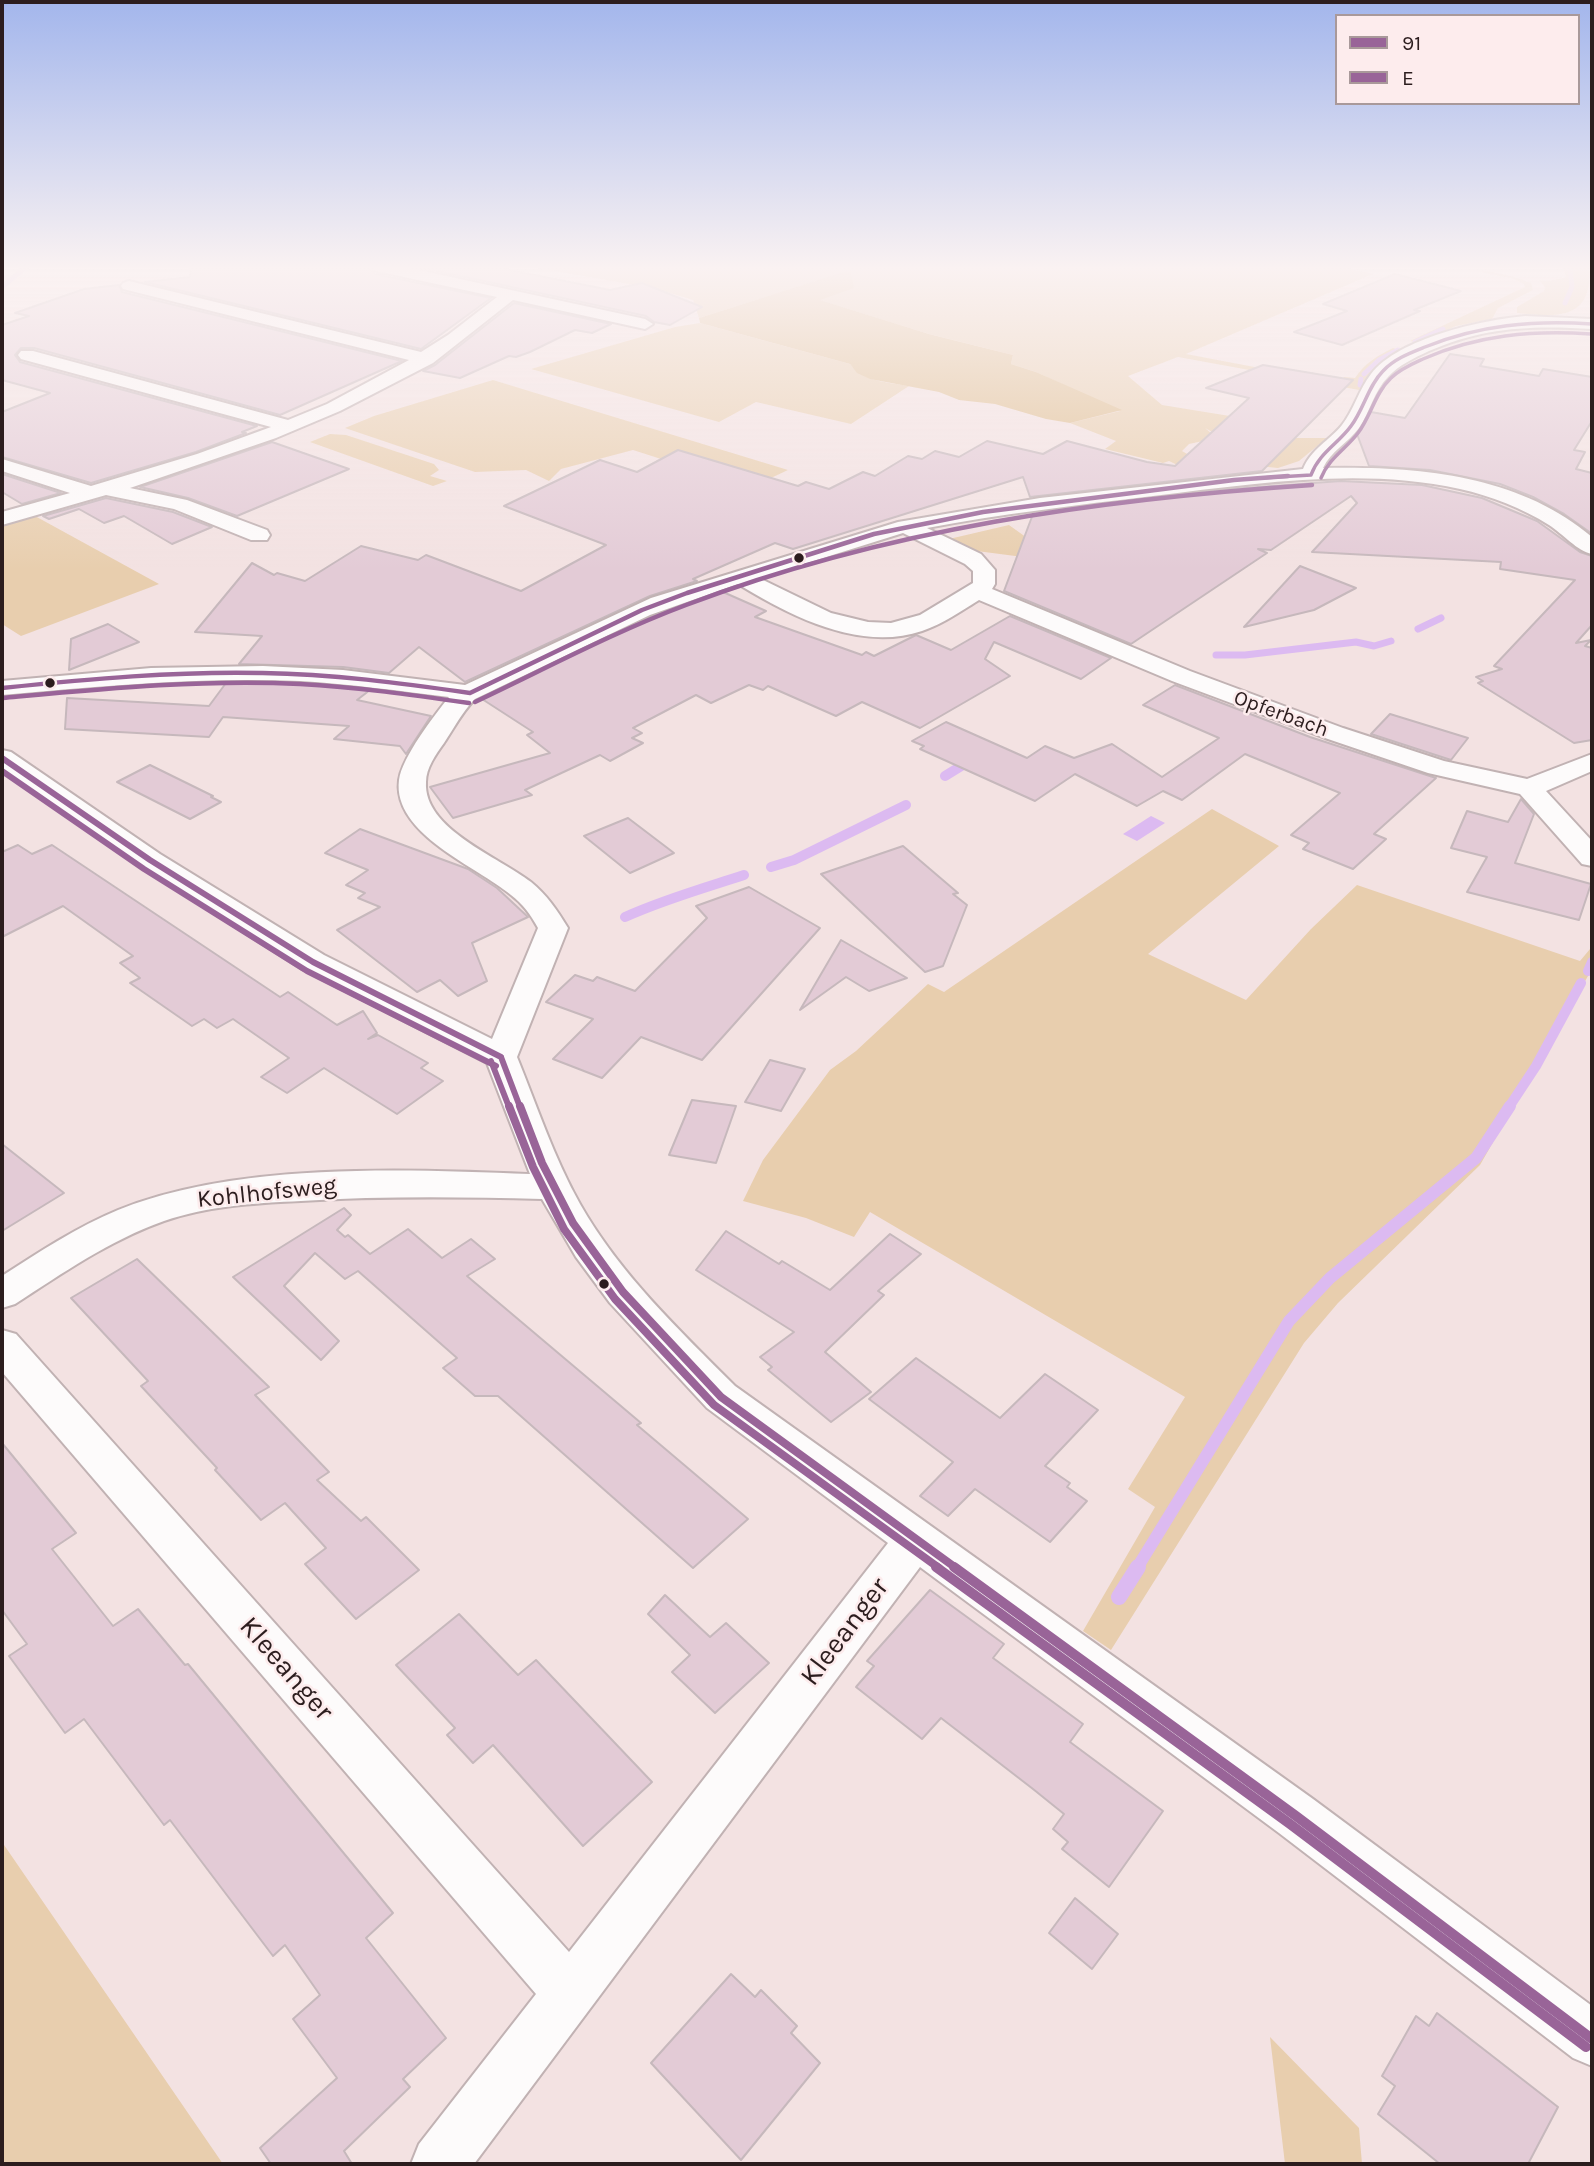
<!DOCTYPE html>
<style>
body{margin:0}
#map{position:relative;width:1594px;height:2166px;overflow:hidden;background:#f3e2e2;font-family:Karla,sans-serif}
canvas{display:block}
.frame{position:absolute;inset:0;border:4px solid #2c1d1e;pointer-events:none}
.legend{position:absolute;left:1335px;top:14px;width:245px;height:91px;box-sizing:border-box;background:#fdeced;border:2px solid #a9999a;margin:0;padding:9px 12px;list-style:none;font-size:21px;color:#2c1d1e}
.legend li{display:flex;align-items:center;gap:14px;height:35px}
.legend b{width:35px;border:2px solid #a9999a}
</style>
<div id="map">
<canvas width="1594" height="2166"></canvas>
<div class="frame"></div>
<ul class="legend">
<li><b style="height:9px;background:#996498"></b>91</li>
<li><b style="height:9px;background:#996498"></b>E</li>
</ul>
</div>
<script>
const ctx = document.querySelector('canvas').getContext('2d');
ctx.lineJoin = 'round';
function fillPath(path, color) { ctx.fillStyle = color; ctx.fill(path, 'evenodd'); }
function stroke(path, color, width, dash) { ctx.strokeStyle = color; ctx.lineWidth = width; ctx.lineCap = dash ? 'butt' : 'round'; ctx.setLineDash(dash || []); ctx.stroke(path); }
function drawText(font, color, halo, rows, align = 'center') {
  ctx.font = font + ' Karla,sans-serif'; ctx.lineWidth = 5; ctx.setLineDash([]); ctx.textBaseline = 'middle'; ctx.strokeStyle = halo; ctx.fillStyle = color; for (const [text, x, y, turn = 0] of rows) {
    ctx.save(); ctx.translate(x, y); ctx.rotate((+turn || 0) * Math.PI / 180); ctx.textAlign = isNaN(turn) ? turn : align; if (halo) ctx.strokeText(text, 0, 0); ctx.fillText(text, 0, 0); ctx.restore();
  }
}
fillPath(new Path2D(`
 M 527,266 L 1337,266 L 1373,274 L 1186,354 L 1339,383 L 1344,377 L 1355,378 C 1365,363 1377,356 1393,348 L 1402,351 L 1376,365 L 1359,390 L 1178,357 L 1128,376 L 1162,405 L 1273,423 L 1221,437 L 1205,428 L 1217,438 L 1189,444 L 1182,451 L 1198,460 L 1288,444 L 1296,438 L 1327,438 L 1299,461 L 1278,468 L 1258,466 L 1196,474 L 1169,461 L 1163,463 L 1105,449 L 1116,441 L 1070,423 L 1120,411 L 1036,372 L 1011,364 L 1013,355 L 929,334 L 819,300 L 850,274 L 849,271 L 699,318 L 693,300 L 657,289 Z
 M 1563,266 L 1589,266 C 1594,321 1556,317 1517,313 L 1517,307 L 1544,291 L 1545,287 L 1539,280 L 1549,281 L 1566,277 Z
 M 1483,270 L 1515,277 L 1531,283 L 1533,290 L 1498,308 L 1492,319 L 1456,326 L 1418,343 L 1410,341 L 1525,287 L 1524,284 L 1514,279 L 1481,272 Z
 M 700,323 L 850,364 C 864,382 887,382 909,386 L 851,424 L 756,402 L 719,422 L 531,369 L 675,327 Z
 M 493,380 L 788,470 L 771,478 L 714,476 L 633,450 L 561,469 L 549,481 L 526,470 L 475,472 L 345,428 L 374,416 Z
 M 330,434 L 346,435 L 434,464 L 439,470 L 430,476 L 447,481 L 433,486 L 310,442 Z
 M 35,516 L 159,584 L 21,636 L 2,624 L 2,526 Z
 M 1009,525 L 1037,545 L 1023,557 L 969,550 L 949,539 Z
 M 1212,809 L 1279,846 L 1148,954 L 1246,1000 L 1311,929 L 1357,885 L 1580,961 L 1590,949 L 1592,938 L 1592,969 L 1480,1165 L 1338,1303 L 1304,1343 L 1111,1650 L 1083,1631 L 1155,1507 L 1128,1489 L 1185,1397 L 870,1212 L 854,1237 L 806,1218 L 743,1201 L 763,1160 L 830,1070 L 856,1051 L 928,984 L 944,992 Z
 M 2,1842 L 223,2164 L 2,2164 Z
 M 1270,2037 L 1359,2128 L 1362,2164 L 1285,2164 Z`), '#e8ceae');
fillPath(new Path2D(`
 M 850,270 L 854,288 L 820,300 L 929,334 L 1013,355 L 1011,364 L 1036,372 L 1122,410 L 1070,423 L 1046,419 L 995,404 L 959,400 L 939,392 L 870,379 L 857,373 L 850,364 L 700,323 L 699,318 Z`), '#debd8e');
fillPath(new Path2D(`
 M 1151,816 L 1165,823 L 1137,841 L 1123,834 Z`), '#dcbaf1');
stroke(new Path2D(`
 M 2,287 L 27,266
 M 1565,303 L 1572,287 L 1570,266
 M 1415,342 L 1443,329
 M 1364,374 L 1379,360 L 1398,350
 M 1360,385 L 1361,379`), '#dcbaf1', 5);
stroke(new Path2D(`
 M 1418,629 L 1441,618
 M 1216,655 L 1245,655 L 1356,642 L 1374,646 L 1391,641`), '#dcbaf1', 7);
stroke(new Path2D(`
 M 945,776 L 971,760
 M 771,867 L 794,860 L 906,805
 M 625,917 C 662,900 704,888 744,875
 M 1588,971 L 1592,962
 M 1509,1107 L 1536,1066 L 1581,983`), '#dcbaf1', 10);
stroke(new Path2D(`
 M 1137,1568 L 1289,1321 L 1330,1278 L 1476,1158 L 1510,1106`), '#dcbaf1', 12);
stroke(new Path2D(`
 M 1119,1597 L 1138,1567`), '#dcbaf1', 16);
const building = new Path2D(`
 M 191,266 L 366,266 L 375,274 L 491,298 L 421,349 L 145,282 L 190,277 Z
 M 414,266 L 489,266 L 610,290 L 642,283 L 702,307 L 670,325 L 654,322 L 646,316 Z
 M 1395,274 L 1461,291 L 1414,310 L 1420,311 L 1342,345 L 1294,332 L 1347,311 L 1323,304 Z
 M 119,285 L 122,292 L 402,361 L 280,415 L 34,348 L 21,348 L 15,355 L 20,362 L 257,426 L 242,432 L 246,433 L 196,452 L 91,483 L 2,457 L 2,412 L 50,393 L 2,380 L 2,325 L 29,316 L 15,313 L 84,289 Z
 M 514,303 L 611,324 L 592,333 L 575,330 L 530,352 L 516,357 L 509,356 L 460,378 L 423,371 L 435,365 Z
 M 1450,354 L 1484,359 L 1480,366 L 1539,376 L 1543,369 L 1592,377 L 1592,421 L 1574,450 L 1585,452 L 1576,469 L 1592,473 L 1591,533 L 1564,514 L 1533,497 L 1500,484 L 1430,470 L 1369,466 L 1357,434 L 1371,412 L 1405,418 Z
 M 1263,365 L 1353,380 L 1262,471 L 1030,497 L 1023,477 L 793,549 L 775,543 L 693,579 L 697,581 L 650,596 L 465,682 L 419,647 L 389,673 L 343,667 L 239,664 L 262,636 L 195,632 L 252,563 L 274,575 L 277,573 L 305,581 L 361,546 L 418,560 L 426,555 L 521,591 L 606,545 L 504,506 L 600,460 L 637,472 L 678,450 L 798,486 L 806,482 L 829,489 L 863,472 L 875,476 L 908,456 L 922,459 L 935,451 L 959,457 L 987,441 L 1043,454 L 1067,441 L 1147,462 L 1175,466 L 1249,398 L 1206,388 Z
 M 272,442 L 349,469 L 237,516 L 188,498 L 140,487 Z
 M 2,474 L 61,493 L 22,504 L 2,492 Z
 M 1341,481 L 1422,485 L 1482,498 L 1537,521 L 1580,552 L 1592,556 L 1592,625 L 1576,643 L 1591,640 L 1585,646 L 1592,648 L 1592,740 L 1574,743 L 1478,683 L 1483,681 L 1476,677 L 1502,669 L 1494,666 L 1575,580 L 1500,569 L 1501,562 L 1312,552 L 1357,503 L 1351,496 L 1271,550 L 1258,549 L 1267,553 L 1131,644 L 1004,591 L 1033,514 L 1230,489 Z
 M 106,498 L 173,512 L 212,527 L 172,544 L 124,516 L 104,523 L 79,509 L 49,519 L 43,516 Z
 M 1300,566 L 1356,588 L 1314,610 L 1244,627 Z
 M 723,592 L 766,611 L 755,617 L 862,655 L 866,652 L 874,656 L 916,635 L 951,650 L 1010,616 L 1111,658 L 1081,679 L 994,642 L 985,659 L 1010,676 L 920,728 L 862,702 L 836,716 L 768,686 L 763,690 L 749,685 L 711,703 L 696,695 L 633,728 L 642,733 L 632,738 L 643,743 L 610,761 L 600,755 L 525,790 L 532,795 L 453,818 L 430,787 L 550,753 L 527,735 L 533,732 L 482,699 L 651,617 Z
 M 108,624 L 139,642 L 69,670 L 71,639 Z
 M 226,683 L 300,684 L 370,690 L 357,700 L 431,716 L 406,754 L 400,746 L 334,739 L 349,726 L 223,717 L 209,737 L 65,729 L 67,698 L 209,706 Z
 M 1175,685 L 1310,737 L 1436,778 L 1374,834 L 1386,839 L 1353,869 L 1303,849 L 1309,843 L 1291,835 L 1340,793 L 1245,754 L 1182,800 L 1163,791 L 1137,806 L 1075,774 L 1035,801 L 920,749 L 924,746 L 912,741 L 946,722 L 1027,758 L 1045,746 L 1074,758 L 1112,744 L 1162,777 L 1219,738 L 1143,705 Z
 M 1390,714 L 1468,738 L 1451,760 L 1371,734 Z
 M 150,765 L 213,796 L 211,797 L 221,802 L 190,819 L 117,782 Z
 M 1521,799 L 1534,814 L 1515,863 L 1591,884 L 1579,920 L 1467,892 L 1487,857 L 1451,848 L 1467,811 L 1508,822 Z
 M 628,818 L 674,853 L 630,873 L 584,836 Z
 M 360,829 L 468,869 L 497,888 L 528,917 L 472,943 L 487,981 L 458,996 L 440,980 L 417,992 L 337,930 L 380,907 L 358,898 L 365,893 L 346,885 L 368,870 L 325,853 Z
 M 18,845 L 32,854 L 52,845 L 280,997 L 288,992 L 337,1025 L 363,1011 L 377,1033 L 368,1039 L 378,1035 L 428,1063 L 421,1068 L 443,1081 L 397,1114 L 324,1068 L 287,1093 L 261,1077 L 289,1058 L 233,1019 L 217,1028 L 204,1019 L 192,1026 L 130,983 L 140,978 L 120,963 L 133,956 L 63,906 L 2,937 L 2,852 Z
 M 903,846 L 958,893 L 953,894 L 967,905 L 943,966 L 925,972 L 821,874 Z
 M 749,887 L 820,928 L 702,1060 L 641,1037 L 602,1078 L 553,1059 L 593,1019 L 546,1002 L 575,975 L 593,981 L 597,977 L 635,991 L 707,918 L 696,906 Z
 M 841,940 L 907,978 L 869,991 L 846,977 L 800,1010 Z
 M 770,1060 L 805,1069 L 781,1111 L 745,1102 Z
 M 692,1100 L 736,1106 L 716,1163 L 669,1155 Z
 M 2,1144 L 64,1193 L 2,1231 Z
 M 344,1208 L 351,1215 L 337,1230 L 345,1237 L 348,1235 L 370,1254 L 408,1229 L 442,1258 L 471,1239 L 495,1259 L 467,1276 L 641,1423 L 637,1425 L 748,1519 L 693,1568 L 498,1396 L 475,1396 L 443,1368 L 457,1358 L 358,1271 L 345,1279 L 315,1253 L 284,1286 L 339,1341 L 321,1360 L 233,1277 Z
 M 726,1231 L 779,1264 L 782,1261 L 830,1290 L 890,1234 L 921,1254 L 878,1291 L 884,1295 L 825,1352 L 871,1392 L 831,1422 L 768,1370 L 772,1367 L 760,1357 L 794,1332 L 696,1270 Z
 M 137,1259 L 269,1387 L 255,1395 L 329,1472 L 317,1480 L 361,1521 L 366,1517 L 419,1570 L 356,1619 L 305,1564 L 326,1548 L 285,1503 L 261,1520 L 215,1470 L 217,1468 L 141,1386 L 148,1381 L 71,1298 Z
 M 916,1358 L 1000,1418 L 1045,1374 L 1098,1410 L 1045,1466 L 1070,1483 L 1067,1487 L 1087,1501 L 1050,1542 L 975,1489 L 948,1516 L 920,1496 L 953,1462 L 869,1399 Z
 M 2,1443 L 76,1533 L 52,1549 L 113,1626 L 138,1609 L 185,1665 L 188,1664 L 393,1913 L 366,1938 L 446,2038 L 403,2079 L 410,2087 L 344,2151 L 352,2164 L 271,2164 L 260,2148 L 337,2078 L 293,2019 L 320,1995 L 285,1945 L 273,1956 L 170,1820 L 164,1825 L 84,1719 L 65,1733 L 9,1656 L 27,1644 L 2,1610 Z
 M 930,1590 L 1004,1644 L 993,1658 L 1083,1724 L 1070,1742 L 1163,1811 L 1109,1887 L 1062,1849 L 1068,1842 L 1053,1829 L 1064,1814 L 1033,1789 L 941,1718 L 922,1739 L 856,1687 L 874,1666 L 867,1661 Z
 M 665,1595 L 710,1637 L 726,1623 L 769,1663 L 715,1713 L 672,1672 L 690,1655 L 648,1614 Z
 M 459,1614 L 518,1675 L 536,1660 L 652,1782 L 583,1846 L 493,1745 L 473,1763 L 447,1735 L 455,1728 L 396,1665 Z
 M 1075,1898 L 1118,1934 L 1092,1969 L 1049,1933 Z
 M 731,1974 L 755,1997 L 761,1990 L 797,2026 L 791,2033 L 820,2063 L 741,2160 L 651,2063 Z
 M 1437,2013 L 1558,2107 L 1528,2164 L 1440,2164 L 1378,2114 L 1395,2086 L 1382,2076 L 1416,2016 L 1429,2026 Z`);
fillPath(building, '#e3cbd6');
stroke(building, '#c6b8bc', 2);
const minor = new Path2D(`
 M 369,266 L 400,266 L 645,319 L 653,324 L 645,329 L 513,300 L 433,363 L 340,411 L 276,438 L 130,488 L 187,500 L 267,530 L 270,535 L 267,540 L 251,540 L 174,509 L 106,495 L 2,525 L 2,512 L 70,493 L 2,471 L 2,459 L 91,486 L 197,454 L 271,427 L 21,359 L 18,355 L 21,351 L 33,351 L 288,420 L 327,404 L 409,360 L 123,289 L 121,286 L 123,283 L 129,281 L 421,352 L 448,335 L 497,297 L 376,271 Z
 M 1525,316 L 1592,319 L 1592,329 C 1534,325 1483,327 1429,351 C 1414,358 1399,365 1388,377 C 1374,391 1370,412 1359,428 C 1348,443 1331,451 1323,468 C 1416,466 1518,474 1592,537 L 1592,554 C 1577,551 1563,534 1549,525 C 1522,508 1491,496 1460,489 C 1360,467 1254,484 1153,496 C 1077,505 1002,514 927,528 L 981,554 L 995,570 L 995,584 L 992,589 L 1190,671 L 1343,728 L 1444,761 L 1527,779 L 1592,754 L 1592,771 L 1546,791 L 1592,841 L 1592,866 L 1582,864 L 1520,794 L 1428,773 L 1325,738 L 1172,681 L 979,600 C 961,611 943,624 922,631 C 860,652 790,616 738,584 L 650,615 L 475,699 C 462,712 454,728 444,743 C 436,754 426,768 426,782 C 423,829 499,857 531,882 C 547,895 557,910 568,928 L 517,1057 C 537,1106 554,1158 580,1204 C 619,1273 679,1330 735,1386 L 1313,1799 L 1592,2006 L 1592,2066 L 1573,2058 L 1279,1833 L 920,1567 L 474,2164 L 411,2164 L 419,2144 L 536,1994 L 2,1372 L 2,1330 L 16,1334 L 569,1952 L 888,1543 L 707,1408 L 610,1303 L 576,1257 L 542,1199 C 462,1197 381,1196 301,1201 C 256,1203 208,1206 164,1221 C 110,1240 63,1273 15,1304 L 2,1308 L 2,1276 C 39,1252 77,1227 118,1210 C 236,1162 403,1169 530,1174 L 487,1063 L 302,969 L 140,866 L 2,770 L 2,750 L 11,752 L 160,854 L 324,955 L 492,1039 L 538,928 C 531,915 523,904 511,895 C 478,867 392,834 399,780 C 402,757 434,716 449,697 C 400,691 350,684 300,681 C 201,677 101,686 2,695 L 2,681 L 151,668 L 263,666 L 343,670 L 465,685 L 651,598 L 898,522 L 1040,498 L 1303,469 C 1311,449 1329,441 1342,425 C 1354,410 1359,389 1371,374 C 1399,338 1482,320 1525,316 ZM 903,533 L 965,564 L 973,571 L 973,583 L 920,615 L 891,623 L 868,622 L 831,613 L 759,578 Z`);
stroke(minor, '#c1b2b3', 4);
fillPath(minor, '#fdfbfb');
stroke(new Path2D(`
 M 1311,475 C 1319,453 1338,444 1351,426 C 1364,409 1368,386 1383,371 C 1394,359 1410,353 1425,347 C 1479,325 1533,320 1592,324
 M 1261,478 L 1311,475`), '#996498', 3.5);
stroke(new Path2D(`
 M 2,688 C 89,679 176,671 263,673 C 332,674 401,683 470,693
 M 470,693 L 642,610 L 687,593 L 874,534 L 983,512 L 1234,480 L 1288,476`), '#996498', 4.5);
stroke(new Path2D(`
 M 2,758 L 150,860 L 313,962 L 501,1057
 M 501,1057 L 520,1107`), '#996498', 6);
stroke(new Path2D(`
 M 520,1106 L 542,1163 L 573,1223 L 623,1292 L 721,1397 L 956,1568`), '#996498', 8);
stroke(new Path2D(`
 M 954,1567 L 1296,1816 L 1592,2039`), '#996498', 10);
stroke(new Path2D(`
 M 1321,478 C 1329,458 1346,449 1358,433 C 1371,416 1375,393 1391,378 C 1400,369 1412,364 1423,359 C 1477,335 1532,330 1591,334`), '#996498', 3.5);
stroke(new Path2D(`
 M 3,698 C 101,689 201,679 300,684 C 357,687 413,695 469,703
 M 475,702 C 545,669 614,632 686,605 C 886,529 1100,499 1312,485`), '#996498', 4.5);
stroke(new Path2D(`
 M 2,771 L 144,869 L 307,971 L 496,1066
 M 491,1061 L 509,1107`), '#996498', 6);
stroke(new Path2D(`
 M 509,1106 L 533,1167 L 564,1229 L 615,1299 L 714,1405 L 939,1568`), '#996498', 8);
stroke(new Path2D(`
 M 936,1567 L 1290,1824 L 1586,2047`), '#996498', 10);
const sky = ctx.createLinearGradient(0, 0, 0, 570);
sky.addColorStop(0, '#a3b6ec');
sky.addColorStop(0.47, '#faf2f2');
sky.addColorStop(1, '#faf2f200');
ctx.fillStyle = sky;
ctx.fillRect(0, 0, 1594, 570);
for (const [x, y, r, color] of [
 [799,558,6,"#2c1d1e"],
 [50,683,6,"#2c1d1e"],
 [604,1284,6,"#2c1d1e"]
]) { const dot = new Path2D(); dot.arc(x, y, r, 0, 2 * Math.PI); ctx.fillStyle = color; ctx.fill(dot); stroke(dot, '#fdeced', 2.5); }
drawText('21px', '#2c1d1e', '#fdeced', [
 ["Opferbach",1281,714,20]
]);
drawText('24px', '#2c1d1e', '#fdeced', [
 ["Kohlhofsweg",267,1193,-6]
]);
drawText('28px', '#2c1d1e', '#fdeced', [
 ["Kleeanger",845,1632,-53],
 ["Kleeanger",286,1669,49]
]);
</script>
